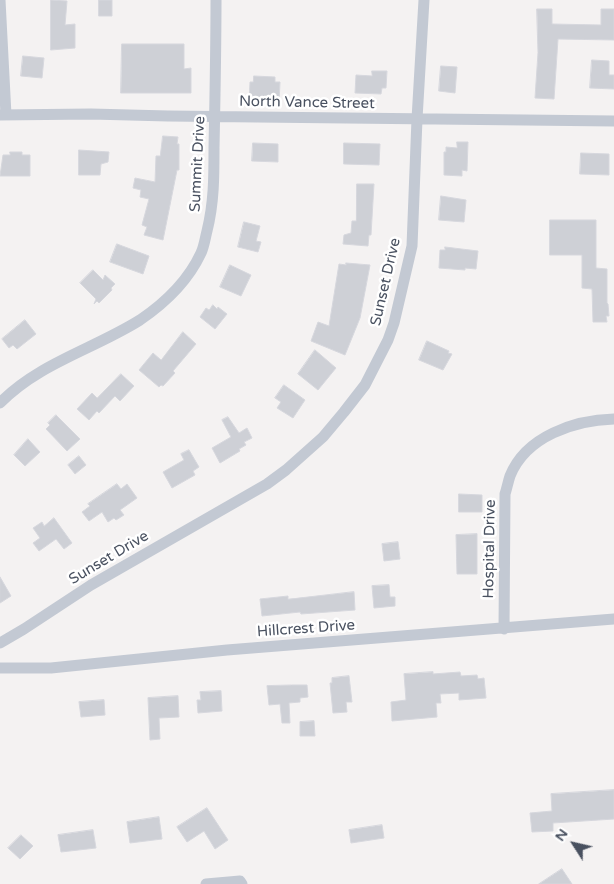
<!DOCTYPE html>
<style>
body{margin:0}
#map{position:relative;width:614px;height:884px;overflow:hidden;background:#f4f2f2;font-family:"Varela Round",sans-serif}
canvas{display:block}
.north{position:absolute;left:549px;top:819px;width:50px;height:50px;-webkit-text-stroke:4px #fff;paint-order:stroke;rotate:305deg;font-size:14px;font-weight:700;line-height:20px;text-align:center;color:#495160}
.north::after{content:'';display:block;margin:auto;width:18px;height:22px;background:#495160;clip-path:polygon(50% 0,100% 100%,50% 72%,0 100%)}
</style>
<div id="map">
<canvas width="614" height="884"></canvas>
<div class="north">N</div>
</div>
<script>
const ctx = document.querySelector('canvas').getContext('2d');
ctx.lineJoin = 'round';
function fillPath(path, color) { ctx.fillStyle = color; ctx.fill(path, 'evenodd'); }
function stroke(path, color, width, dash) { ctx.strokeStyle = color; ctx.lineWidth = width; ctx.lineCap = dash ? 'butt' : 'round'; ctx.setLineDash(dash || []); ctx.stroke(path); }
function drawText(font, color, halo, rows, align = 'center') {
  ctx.font = font + ' "Varela Round",sans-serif'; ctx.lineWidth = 5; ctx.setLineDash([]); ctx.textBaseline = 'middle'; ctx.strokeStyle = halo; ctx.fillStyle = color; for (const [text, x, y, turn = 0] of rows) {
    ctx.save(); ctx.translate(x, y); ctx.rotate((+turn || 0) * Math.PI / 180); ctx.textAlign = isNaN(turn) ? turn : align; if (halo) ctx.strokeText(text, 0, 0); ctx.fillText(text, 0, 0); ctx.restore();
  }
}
const building = new Path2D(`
 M 51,0 L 67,1 L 65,25 L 75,24 L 75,48 L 51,50 Z
 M 99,0 L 112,0 L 112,16 L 99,16 Z
 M 537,9 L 552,9 L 552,24 L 601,25 L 601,9 L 614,9 L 614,40 L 558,39 L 554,99 L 535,98 L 538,53 Z
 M 122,44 L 184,44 L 184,69 L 191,68 L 191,93 L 121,93 Z
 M 23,56 L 44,58 L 42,78 L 21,76 Z
 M 592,60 L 609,61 L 609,75 L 614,75 L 614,89 L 590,88 Z
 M 441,66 L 457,67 L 455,93 L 439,91 Z
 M 372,71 L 387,71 L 386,88 L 382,88 L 381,94 L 355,93 L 356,75 L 372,76 Z
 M 254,76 L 275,77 L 275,82 L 280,82 L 279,104 L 249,103 L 250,82 L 253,82 Z
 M 163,136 L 178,137 L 177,144 L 179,144 L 179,170 L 177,170 L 163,240 L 144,235 L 147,227 L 142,225 L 149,199 L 140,197 L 141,190 L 133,188 L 135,178 L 155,182 L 156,156 L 160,156 Z
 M 457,142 L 468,142 L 467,171 L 462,170 L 462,176 L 444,175 L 444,152 L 446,152 L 446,147 L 457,148 Z
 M 253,143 L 278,144 L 278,162 L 252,161 Z
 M 344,143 L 380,144 L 379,165 L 344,164 Z
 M 79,150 L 109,152 L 108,162 L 101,164 L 100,175 L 79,175 Z
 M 10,152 L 22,152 L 22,155 L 30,155 L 30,176 L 0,176 L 3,155 L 10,155 Z
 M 581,153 L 609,154 L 609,175 L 580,174 Z
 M 357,184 L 374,184 L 371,235 L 369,235 L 368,246 L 343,244 L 344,235 L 351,233 L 352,221 L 356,221 Z
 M 441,196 L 466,200 L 464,222 L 439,220 Z
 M 550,220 L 596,220 L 596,268 L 607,269 L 607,303 L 608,304 L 609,316 L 606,316 L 607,322 L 593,322 L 592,289 L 582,288 L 582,255 L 550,255 Z
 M 244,222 L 260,226 L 256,241 L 261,242 L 258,252 L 238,247 Z
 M 117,244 L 149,256 L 143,274 L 110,262 Z
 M 445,247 L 478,251 L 476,269 L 465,268 L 465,270 L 439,268 L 440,250 L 445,250 Z
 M 346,263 L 370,265 L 360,318 L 345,355 L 311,341 L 318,322 L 329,326 L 339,264 L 346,265 Z
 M 230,265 L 251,275 L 241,296 L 220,287 Z
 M 93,270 L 103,280 L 105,275 L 115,284 L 111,288 L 112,290 L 99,303 L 97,301 L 94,304 L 96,299 L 80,283 Z
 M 213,305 L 217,309 L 218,307 L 227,314 L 215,329 L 200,317 L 206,308 L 209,310 Z
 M 25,320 L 36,334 L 17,349 L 13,345 L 9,348 L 2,339 Z
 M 183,332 L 196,344 L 173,371 L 175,373 L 163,386 L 161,385 L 159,387 L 139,370 L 153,353 L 161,360 Z
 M 427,341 L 449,351 L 448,353 L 452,354 L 443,370 L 419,360 Z
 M 315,350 L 336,368 L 318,390 L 298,374 Z
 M 121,374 L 134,386 L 120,401 L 115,396 L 99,413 L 97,411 L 89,420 L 77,409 L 92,393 L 97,398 Z
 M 284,385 L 305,400 L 293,418 L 277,408 L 281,402 L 275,398 Z
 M 56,415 L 80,439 L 67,451 L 46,429 L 50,425 L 48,423 Z
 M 228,417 L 239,433 L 247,428 L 252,438 L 244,442 L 246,445 L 239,449 L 240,451 L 220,463 L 212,448 L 231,437 L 222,420 Z
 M 28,439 L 40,452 L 25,466 L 14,455 Z
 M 189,450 L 199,467 L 193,471 L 195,475 L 172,488 L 163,472 L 184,460 L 181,454 Z
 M 79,456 L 86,465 L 75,474 L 68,465 Z
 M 117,484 L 121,489 L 127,484 L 137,498 L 120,510 L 124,515 L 116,520 L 114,518 L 108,522 L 102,512 L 89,521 L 82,512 L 90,506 L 88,504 Z
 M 459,494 L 482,495 L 482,512 L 459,512 Z
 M 54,518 L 72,543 L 64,549 L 56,539 L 39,551 L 33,543 L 40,538 L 33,528 L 42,522 L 44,526 Z
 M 477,534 L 477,574 L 457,574 L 456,535 Z
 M 398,542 L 400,559 L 384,561 L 382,544 Z
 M 0,577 L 11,596 L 0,603 Z
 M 389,585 L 390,597 L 395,597 L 395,606 L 374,608 L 372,586 Z
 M 354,592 L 355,610 L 301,614 L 300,612 L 262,616 L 260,599 L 288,596 L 288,599 Z
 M 433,672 L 433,674 L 460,672 L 461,676 L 477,675 L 478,679 L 484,678 L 486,698 L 459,700 L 459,693 L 440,694 L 441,703 L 436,703 L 437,717 L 392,721 L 391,702 L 406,700 L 404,674 Z
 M 349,676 L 352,702 L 346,702 L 347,712 L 333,713 L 330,683 L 332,683 L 332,678 Z
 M 292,685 L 307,685 L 308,697 L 300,698 L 300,702 L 289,703 L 290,723 L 282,723 L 280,704 L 269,705 L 267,686 Z
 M 221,691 L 222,711 L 198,713 L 197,700 L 201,700 L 200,692 Z
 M 178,696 L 179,717 L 159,718 L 160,739 L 150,740 L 148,698 Z
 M 104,700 L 105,715 L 81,717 L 79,702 Z
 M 314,721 L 315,736 L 300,736 L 300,722 Z
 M 614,790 L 614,819 L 553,823 L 553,831 L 532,832 L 530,813 L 552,811 L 551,794 Z
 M 207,808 L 228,840 L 215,849 L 204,831 L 187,842 L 177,827 Z
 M 159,817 L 162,839 L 130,843 L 127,822 Z
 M 382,825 L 384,838 L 351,843 L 349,830 Z
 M 93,830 L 96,848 L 61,852 L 58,835 Z
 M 21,835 L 33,846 L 20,859 L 8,848 Z
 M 562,869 L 572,884 L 539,884 Z`);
fillPath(building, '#ced0d6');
stroke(building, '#d6d7dd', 1);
stroke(new Path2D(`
 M 0,0 L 6,115
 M 0,115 L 91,114 L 168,116 L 614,121
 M 0,403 C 39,363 94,349 140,320 C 165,303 188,281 201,253 C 204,247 205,239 207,231 C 214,203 214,177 214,148 C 215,99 216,50 216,0
 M 504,629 L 505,494 C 507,488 508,482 510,476 C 526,436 575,420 614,419
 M 0,643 L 24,629 L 91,585 L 267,484 L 286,470 L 323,437 L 344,412 L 365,385 L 388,340 L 394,323 L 412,246 L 417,119 L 424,0
 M 0,668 L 51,668 L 227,650 L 614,619
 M 206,884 L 240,881 L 242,884`), '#c3c9d3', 11);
drawText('15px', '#495160', '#fff', [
 ["North Vance Street",307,103,1],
 ["Summit Drive",198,164,-87],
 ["Sunset Drive",386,282,-77],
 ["Hospital Drive",490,549,-89],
 ["Sunset Drive",109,558,-31],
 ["Hillcrest Drive",306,629,-4]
]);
</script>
